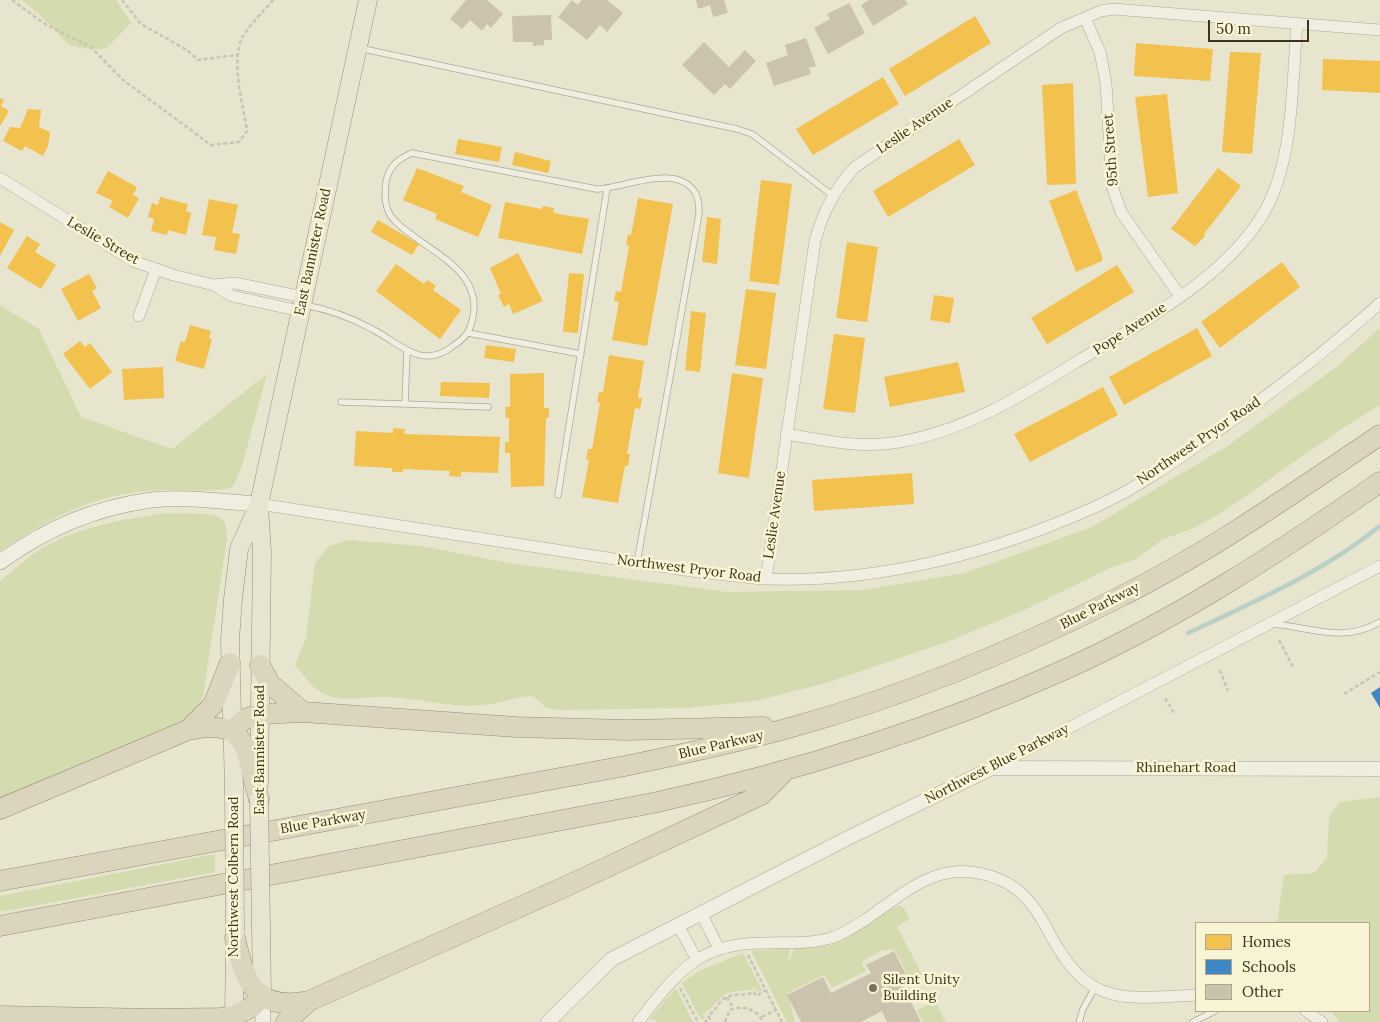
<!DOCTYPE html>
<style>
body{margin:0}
#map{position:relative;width:1380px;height:1022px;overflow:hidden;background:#e8e5ce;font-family:Lora,serif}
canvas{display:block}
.legend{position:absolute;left:1195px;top:922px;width:175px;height:90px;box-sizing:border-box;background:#f9f5d4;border:1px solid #aea78b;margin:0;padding:6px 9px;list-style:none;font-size:15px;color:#3e331d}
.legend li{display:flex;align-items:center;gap:10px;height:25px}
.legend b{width:25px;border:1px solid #aea78b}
.scale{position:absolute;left:1208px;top:20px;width:101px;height:22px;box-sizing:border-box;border:2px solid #3e331d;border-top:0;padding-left:6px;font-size:15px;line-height:18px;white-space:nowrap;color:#3e331d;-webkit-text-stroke:4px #f9f5d4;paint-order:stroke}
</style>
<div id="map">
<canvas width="1380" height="1022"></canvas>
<ul class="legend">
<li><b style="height:14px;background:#f2c14e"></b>Homes</li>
<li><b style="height:14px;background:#3f88c5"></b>Schools</li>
<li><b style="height:14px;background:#ccc3af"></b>Other</li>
</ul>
<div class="scale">50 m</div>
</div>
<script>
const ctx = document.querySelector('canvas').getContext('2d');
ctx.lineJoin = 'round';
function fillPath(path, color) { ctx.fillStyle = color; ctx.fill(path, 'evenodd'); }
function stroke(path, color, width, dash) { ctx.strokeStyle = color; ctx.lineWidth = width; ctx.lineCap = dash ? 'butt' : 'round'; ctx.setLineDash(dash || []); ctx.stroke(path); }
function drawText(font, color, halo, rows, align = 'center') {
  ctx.font = font + ' Lora,serif'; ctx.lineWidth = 5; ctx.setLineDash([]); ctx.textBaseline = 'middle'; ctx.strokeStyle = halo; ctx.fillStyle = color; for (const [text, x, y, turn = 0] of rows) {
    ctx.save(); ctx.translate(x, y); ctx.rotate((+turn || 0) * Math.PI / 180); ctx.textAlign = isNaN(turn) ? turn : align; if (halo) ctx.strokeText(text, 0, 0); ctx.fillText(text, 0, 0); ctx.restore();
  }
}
fillPath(new Path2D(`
 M 21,0 L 116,0 L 131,23 L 106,49 L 89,49 L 69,45 L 37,12 Z
 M 0,305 L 39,329 L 81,417 L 172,449 L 267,374 L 242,466 L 233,487 C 211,494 173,488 148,491 C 92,495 46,520 0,551 Z
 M 1380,328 L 1380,405 L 1341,429 L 1220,514 L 1189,530 L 1163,539 L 1136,559 L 1112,567 L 1020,612 L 947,642 L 826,683 L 755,701 L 686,708 L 560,710 L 546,708 L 533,696 C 516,697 501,703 484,705 C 451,709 418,697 385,697 C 365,697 340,703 321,692 C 310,686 303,674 295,665 L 306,638 L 315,563 L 329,546 L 349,540 L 421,546 L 509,563 L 727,592 L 862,590 L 965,573 L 1092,527 L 1226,447 L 1335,368 Z
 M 165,513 C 178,514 213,511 222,519 C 227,524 226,532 227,539 L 203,696 L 198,708 L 183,723 L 0,800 L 0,581 C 11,572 22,563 33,554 C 71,528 120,520 165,513 Z
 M 1380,797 L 1380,1022 L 1340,1022 L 1331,1011 L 1369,1011 L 1369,923 L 1277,923 L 1284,875 L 1314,873 L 1327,858 L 1329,817 L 1340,802 Z
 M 215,854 L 215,872 L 0,912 L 0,896 Z
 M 900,906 L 904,908 L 909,919 L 897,927 L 923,976 L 920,981 L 914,984 L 908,981 L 910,980 L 894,949 L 881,951 L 863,961 L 862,965 L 866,971 L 832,988 L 824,975 L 788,993 L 795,1022 L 787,1022 L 751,951 L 790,948 L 788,959 L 790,960 L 794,948 C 808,947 824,948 837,943 C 852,938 890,906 900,906 Z
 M 743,953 L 762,990 L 758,992 L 755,988 C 746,993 737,989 728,993 C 717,998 714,1008 703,1014 L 705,1018 L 701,1020 L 682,983 L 699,971 Z
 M 676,988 L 693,1022 L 659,1022 L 650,1019 Z
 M 935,1001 L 946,1022 L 923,1022 L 917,1010 Z`), '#d3dbaf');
fillPath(new Path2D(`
 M 975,16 L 991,43 L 905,96 L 889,69 Z
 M 1136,43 L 1213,49 L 1210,81 L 1134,76 Z
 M 1230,52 L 1261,53 L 1252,154 L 1222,152 Z
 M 1323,59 L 1380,61 L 1380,93 L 1322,90 Z
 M 883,77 L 899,104 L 813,155 L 796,129 Z
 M 1073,83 L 1076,184 L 1047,185 L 1042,85 Z
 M 1167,94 L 1178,193 L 1148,197 L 1135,97 Z
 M 0,98 L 4,100 L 1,106 L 9,111 L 0,126 Z
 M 28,109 L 41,110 L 39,127 L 50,132 L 48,146 L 43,156 L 25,146 L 22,151 L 3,141 L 10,127 L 20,128 Z
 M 458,139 L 502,147 L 499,162 L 455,154 Z
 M 959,139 L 975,165 L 888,217 L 873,191 Z
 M 515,152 L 551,161 L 548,173 L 512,165 Z
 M 417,168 L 464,186 L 461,192 L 492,205 L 478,237 L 435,219 L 437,214 L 403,200 Z
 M 1218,168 L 1241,186 L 1204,234 L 1205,236 L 1195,246 L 1171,229 Z
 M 108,171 L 137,187 L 133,195 L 139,198 L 128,218 L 109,207 L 113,201 L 96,193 Z
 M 761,180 L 792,184 L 779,285 L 749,281 Z
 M 1076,190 L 1102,256 L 1102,261 L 1076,272 L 1049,201 Z
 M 160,197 L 188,204 L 186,211 L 191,213 L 186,235 L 168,230 L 167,235 L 151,231 L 154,219 L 148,217 L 152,203 L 158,205 Z
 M 638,198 L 673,204 L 647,346 L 612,340 L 619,302 L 614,301 L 616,291 L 621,292 L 629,246 L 626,245 L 628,234 L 631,235 Z
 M 209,199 L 238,205 L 232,233 L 240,234 L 236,254 L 214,250 L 216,237 L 202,235 Z
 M 505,202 L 542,209 L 543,206 L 554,208 L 553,213 L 589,219 L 582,254 L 498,238 Z
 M 707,217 L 721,219 L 717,264 L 702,262 Z
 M 378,220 L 419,244 L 412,255 L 371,232 Z
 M 0,222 L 14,230 L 0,256 Z
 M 27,236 L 40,244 L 35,252 L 56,265 L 41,289 L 7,268 Z
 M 847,242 L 878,247 L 867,322 L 836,318 Z
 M 518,253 L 543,301 L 513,314 L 509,304 L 504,307 L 498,295 L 501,294 L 490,268 Z
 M 1282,262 L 1300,287 L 1220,348 L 1201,322 Z
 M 396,264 L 424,284 L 427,280 L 436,286 L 433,290 L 461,310 L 440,339 L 376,291 Z
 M 1117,265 L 1134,292 L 1047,344 L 1031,318 Z
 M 569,273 L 584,274 L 578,333 L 563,332 Z
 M 89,274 L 97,288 L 92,291 L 101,308 L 78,321 L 61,289 Z
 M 746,289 L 776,293 L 766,369 L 735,365 Z
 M 934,295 L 954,298 L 950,323 L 930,320 Z
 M 691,311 L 706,313 L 700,372 L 685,370 Z
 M 190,325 L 211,331 L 209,338 L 212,339 L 204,369 L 175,361 L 181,341 L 185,342 Z
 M 1197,328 L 1212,356 L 1124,405 L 1109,377 Z
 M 834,334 L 865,338 L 855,413 L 823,409 Z
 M 80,341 L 85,347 L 90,343 L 112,372 L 90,389 L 63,354 Z
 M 486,345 L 516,349 L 514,362 L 484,358 Z
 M 609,355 L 644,361 L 638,398 L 642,398 L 640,409 L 635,408 L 627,454 L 630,454 L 628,466 L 625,466 L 618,503 L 582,497 L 589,460 L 586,459 L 588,449 L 592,449 L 600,403 L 597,402 L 599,392 L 603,392 Z
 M 958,362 L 965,392 L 890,407 L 884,377 Z
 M 163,367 L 164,398 L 124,400 L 122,369 Z
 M 544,373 L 544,408 L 549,408 L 549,418 L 546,418 L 544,486 L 511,487 L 510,453 L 505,453 L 505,442 L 509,442 L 509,418 L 506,418 L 505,407 L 510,407 L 510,374 Z
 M 732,373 L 763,378 L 749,478 L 718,473 Z
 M 441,382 L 490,383 L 489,398 L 440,396 Z
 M 1103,387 L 1118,415 L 1030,462 L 1014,434 Z
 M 393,428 L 405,429 L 404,434 L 500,437 L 498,473 L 461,472 L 461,477 L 449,476 L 450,471 L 403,469 L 403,472 L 392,472 L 392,468 L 354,466 L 356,431 L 393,433 Z
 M 912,473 L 914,504 L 814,511 L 812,480 Z`), '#f2c14e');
fillPath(new Path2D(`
 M 1380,687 L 1380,708 L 1371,693 Z`), '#3f88c5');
stroke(new Path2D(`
 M 1188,633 C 1254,602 1323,572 1380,526`), '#bacfc5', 4.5);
fillPath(new Path2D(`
 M 466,0 L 487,0 L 503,14 L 491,28 L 487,24 L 482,31 L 470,20 L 462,29 L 450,19 Z
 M 572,0 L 578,5 L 582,0 L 607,0 L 623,13 L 607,32 L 600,25 L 587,40 L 558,17 Z
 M 696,0 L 724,0 L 728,13 L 713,17 L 710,5 L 698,9 Z
 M 869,0 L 905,0 L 908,4 L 873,26 L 861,5 Z
 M 849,3 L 865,33 L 828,54 L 814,28 L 830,19 L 827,14 Z
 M 551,15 L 552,40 L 544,40 L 544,45 L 533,46 L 533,42 L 513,42 L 512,16 Z
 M 806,38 L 816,66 L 809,68 L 811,74 L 774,86 L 766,63 L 788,55 L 785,45 Z
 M 704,42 L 729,67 L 745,50 L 756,61 L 730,89 L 725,84 L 714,95 L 682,65 Z
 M 894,951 L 908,979 L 901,983 L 921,1022 L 887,1022 L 882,1011 L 861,1022 L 801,1022 L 787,995 L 823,977 L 831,993 L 871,973 L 866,965 Z`), '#ccc3af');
const service = new Path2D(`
 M 359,48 L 737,129 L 752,134 L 832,195
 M 304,305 C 327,309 350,317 372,329 C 400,343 421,371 453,346 C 459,342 466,337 469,330 C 493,271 427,253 395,221 C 384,211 384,196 386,182 C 389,166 398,159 412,153 L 596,189 C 623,189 678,161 696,194 C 699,199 699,208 699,214 L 637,563
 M 468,333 L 581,354
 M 407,351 L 405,404 L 488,407
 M 341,402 L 405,404
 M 558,495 L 607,189
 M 1272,624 C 1313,627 1341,644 1380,622
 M 1079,1022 L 1083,1009 L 1094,989
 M 1193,1022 L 1215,1011`);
const minor = new Path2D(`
 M 1085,18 L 1100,52 L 1106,83 L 1112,186 L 1121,212 L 1180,296
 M 0,178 L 133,261 L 173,275 L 214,285 L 232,296 L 300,311
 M 214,285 L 235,283 L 303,297
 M 139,316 L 156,269
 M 786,434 C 823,440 861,449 899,442 C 971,430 1032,389 1093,352 C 1153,316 1235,270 1268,205 C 1294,153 1292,82 1297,23
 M 259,504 L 698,572 C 720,574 743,578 766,579 C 879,583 993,553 1095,507 C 1138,488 1177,460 1215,433 C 1273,392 1328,350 1380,303
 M 766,579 L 815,241 C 823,212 834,190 855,167 L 1061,28 L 1101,11 L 1113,9 L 1380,30
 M 992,768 L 1380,566
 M 701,913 L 719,949
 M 678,925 L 697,960
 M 1306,1011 L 1322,1022
 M 638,1022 C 656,1000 674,974 698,959 C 742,932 788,950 831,938 C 844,934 857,925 868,918 C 912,887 944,856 1001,880 C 1021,889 1035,906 1045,925 C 1086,1005 1114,1000 1196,995`);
const tertiary = new Path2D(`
 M 548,1022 L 612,959 L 846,839 L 992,768 L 1380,769`);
const secondary = new Path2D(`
 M 0,562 C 47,528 94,508 151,500 C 186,496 224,502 259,504
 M 262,995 L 263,1022`);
const primary = new Path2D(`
 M 259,507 L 262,552 L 259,784
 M 234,788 L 230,640 L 233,599 L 239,549 L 259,504 L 368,0
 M 261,927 L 262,995
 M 234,1016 L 235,950`);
const motorway = new Path2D(`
 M 260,665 L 270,684 L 303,712
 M 188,730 L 213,705 L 230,663
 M 231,731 L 245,719 L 260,714 L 303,712 L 516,727 L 627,730 L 764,727
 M 0,809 L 188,730 C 253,717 244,752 259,799
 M 0,881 L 625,766 C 683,754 740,742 796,726 C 907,695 1015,650 1118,598 C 1210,552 1295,492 1380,435
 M 0,926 L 653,803 C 795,772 933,729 1066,669 C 1177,619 1280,552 1380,482
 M 235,938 C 245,983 256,1012 309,1001 L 569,885 L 761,795 L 783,773
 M 0,1016 L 154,1019 L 220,1018 L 234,1016 L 252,1007 L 262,995
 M 286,1022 L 309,1001`);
stroke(service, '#ada997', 7);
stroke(minor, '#ada997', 12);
stroke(tertiary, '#ada997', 15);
stroke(secondary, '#9d9987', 16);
stroke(primary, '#938e7e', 19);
stroke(motorway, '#938e7e', 21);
stroke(new Path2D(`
 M 12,0 L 45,24 L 91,47 L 123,80 L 211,145 L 239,142 L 247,131 C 243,104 230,60 243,36 C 251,23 264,11 273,0
 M 122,0 L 141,24 L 187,50 L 198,60 L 237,55
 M 1279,640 L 1293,667
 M 1220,670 L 1228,691
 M 1344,694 L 1380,672
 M 1165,698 L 1174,713
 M 748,955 L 782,1022
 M 680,988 L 698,1022
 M 727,997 L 733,1008
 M 762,1017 L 776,1010
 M 704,1022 L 710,1019 L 708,1015 C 717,1011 718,1001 727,997 C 737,993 745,996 754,992 L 756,996 L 766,990
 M 725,1022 L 730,1010 C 740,1004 760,1010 762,1022`), '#c8c5b7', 2.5, [4, 2.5]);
stroke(service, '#efeee1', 5.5);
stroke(minor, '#efeee1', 11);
stroke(tertiary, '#efeee1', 14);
stroke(secondary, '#efeee1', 15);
stroke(primary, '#e7e4d1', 18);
stroke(motorway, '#dbd5be', 20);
const primaryBridge = new Path2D(`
 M 234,788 L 235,932
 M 259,799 L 261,927`);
stroke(primaryBridge, '#938e7e', 19, []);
stroke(primaryBridge, '#e7e4d1', 18);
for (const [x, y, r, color] of [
 [873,988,5,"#7a715b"]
]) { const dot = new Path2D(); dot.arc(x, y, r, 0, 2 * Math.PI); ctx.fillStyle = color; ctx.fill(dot); stroke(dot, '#f9f5d4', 2); }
drawText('14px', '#3e331d', '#f9f5d4', [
 ["Leslie Avenue",915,126,-34],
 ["95th Street",1111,150,-94],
 ["Leslie Street",103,241,30],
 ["East Bannister Road",313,252,-78],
 ["Pope Avenue",1130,329,-33],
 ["Northwest Pryor Road",1199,441,-34],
 ["Leslie Avenue",775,515,-82],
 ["Northwest Pryor Road",689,569,7],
 ["Blue Parkway",1100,606,-27],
 ["Blue Parkway",721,745,-13],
 ["East Bannister Road",260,750,-90],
 ["Northwest Blue Parkway",997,764,-27],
 ["Rhinehart Road",1186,768],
 ["Blue Parkway",323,822,-10],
 ["Northwest Colbern Road",234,877,-90]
]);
drawText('14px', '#3e331d', '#f9f5d4', [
 ["Silent Unity",883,980],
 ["Building",883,996]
], 'left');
</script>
